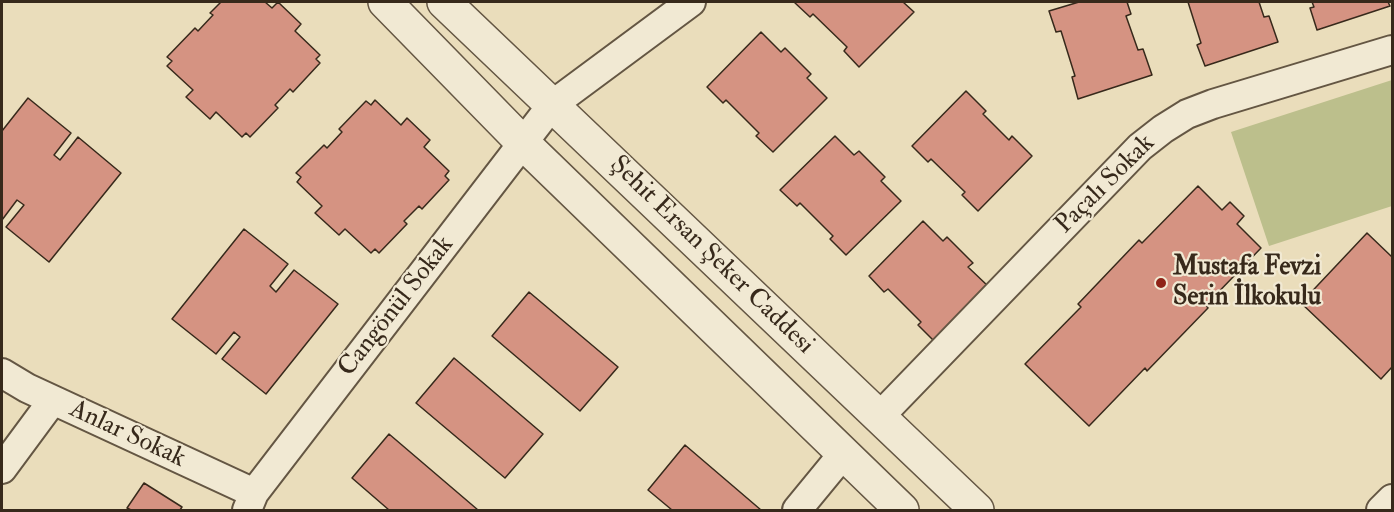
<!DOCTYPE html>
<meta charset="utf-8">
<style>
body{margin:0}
#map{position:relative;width:1394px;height:512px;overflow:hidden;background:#eaddbb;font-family:"IM FELL Double Pica",serif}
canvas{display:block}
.frame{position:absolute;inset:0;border:3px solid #37291b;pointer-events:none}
</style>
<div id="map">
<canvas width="1394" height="512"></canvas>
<div class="frame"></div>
</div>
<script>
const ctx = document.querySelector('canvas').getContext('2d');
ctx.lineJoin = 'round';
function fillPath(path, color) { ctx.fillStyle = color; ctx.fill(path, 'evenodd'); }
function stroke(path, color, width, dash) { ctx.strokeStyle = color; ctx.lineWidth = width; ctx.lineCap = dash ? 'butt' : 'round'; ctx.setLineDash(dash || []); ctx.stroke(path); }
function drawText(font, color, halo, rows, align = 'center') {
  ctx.font = font + ' "IM FELL Double Pica",serif'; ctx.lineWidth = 4.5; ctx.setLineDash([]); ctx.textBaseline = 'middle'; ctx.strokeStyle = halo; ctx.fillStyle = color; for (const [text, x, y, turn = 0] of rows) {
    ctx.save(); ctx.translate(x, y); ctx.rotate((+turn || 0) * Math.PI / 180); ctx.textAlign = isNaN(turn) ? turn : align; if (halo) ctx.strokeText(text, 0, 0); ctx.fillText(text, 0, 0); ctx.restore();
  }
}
fillPath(new Path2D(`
 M 1392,80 L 1392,206 L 1269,246 L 1231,132 Z`), '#bcbf8c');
const building = new Path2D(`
 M 221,2 L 265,2 L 272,8 L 278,2 L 301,24 L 295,31 L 320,55 L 316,59 L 320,63 L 293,92 L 290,89 L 275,105 L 278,108 L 250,137 L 246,133 L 242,137 L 216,112 L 210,119 L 186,97 L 193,90 L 167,66 L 172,61 L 167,57 L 195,28 L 198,31 L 213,15 L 210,13 Z
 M 794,2 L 903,2 L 914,12 L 859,67 L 844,51 L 847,47 L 813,14 L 810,17 Z
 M 1079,2 L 1127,2 L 1131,14 L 1126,16 L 1138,50 L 1143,49 L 1152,75 L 1078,99 L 1072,77 L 1075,76 L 1061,31 L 1056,32 L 1049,11 Z
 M 1188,2 L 1259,2 L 1264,17 L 1269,16 L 1278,42 L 1205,66 L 1197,45 L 1201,43 Z
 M 1312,2 L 1388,2 L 1390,6 L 1317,30 L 1310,8 L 1314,7 Z
 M 761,32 L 781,52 L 785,48 L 811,74 L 807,78 L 827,98 L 773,152 L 756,136 L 759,133 L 726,100 L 723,103 L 707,87 Z
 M 966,91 L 986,111 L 983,114 L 1009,140 L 1012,136 L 1032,156 L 978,211 L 962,195 L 965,192 L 931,159 L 928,162 L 912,146 Z
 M 28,98 L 71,133 L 54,155 L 60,160 L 78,137 L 121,173 L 49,262 L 6,227 L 24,205 L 17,200 L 2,220 L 2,131 Z
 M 375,100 L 401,125 L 407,118 L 430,140 L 424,147 L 449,171 L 445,176 L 449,180 L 422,209 L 419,206 L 404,221 L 407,224 L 379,253 L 375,249 L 371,253 L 345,229 L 339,235 L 315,213 L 322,206 L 297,182 L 301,177 L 296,173 L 324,145 L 327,148 L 342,132 L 339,129 L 366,101 L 371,105 Z
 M 835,136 L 854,155 L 859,151 L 885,177 L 881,181 L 901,201 L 846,255 L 830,239 L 833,236 L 800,203 L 797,206 L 780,190 Z
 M 1198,186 L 1222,210 L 1230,202 L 1244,216 L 1237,224 L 1261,248 L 1206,305 L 1208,308 L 1147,371 L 1145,368 L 1089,426 L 1025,364 L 1081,307 L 1078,304 L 1139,240 L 1142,243 Z
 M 923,221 L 943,241 L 947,237 L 973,263 L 968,267 L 989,287 L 934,341 L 918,325 L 921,322 L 888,289 L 884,292 L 869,276 Z
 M 244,229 L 288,264 L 270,286 L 276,292 L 294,270 L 338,304 L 266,394 L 222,359 L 240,337 L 234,332 L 216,354 L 172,319 Z
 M 1367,233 L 1392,257 L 1392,367 L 1381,379 L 1301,303 Z
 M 529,292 L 618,367 L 580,411 L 492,336 Z
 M 454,358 L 543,434 L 505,478 L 416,403 Z
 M 389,434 L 478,510 L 389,510 L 352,478 Z
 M 685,445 L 761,510 L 672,510 L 648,490 Z
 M 144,483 L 182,507 L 180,510 L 131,510 L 127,508 Z`);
fillPath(building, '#d59382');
stroke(building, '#37291b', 1.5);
const minor = new Path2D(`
 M 2,373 L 27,388 L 254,493
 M 879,417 L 1140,147 L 1163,129 L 1187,114 L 1213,104 L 1392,50
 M 2,469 L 53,400
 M 247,510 L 254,493 L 552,105 L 691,2
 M 797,510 L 843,454
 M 1381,510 L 1392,499`);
const tertiary = new Path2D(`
 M 385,2 L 523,143 L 902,510
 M 444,2 L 552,105 L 977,510`);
stroke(minor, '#645643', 32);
stroke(tertiary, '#645643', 36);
stroke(minor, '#f1e9d3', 28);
stroke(tertiary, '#f1e9d3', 33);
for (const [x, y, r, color] of [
 [1161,283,6,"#8f2418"]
]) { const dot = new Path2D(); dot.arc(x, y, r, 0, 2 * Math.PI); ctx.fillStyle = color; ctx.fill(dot); stroke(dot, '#f1e9d3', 2); }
drawText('26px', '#37291b', '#f1e9d3', [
 ["Paçalı Sokak",1106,185,-45],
 ["Şehit Ersan Şeker Caddesi",711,256,44],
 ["Cangönül Sokak",397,307,-52],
 ["Anlar Sokak",127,435,25]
]);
drawText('bold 26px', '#37291b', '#f1e9d3', [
 ["Mustafa Fevzi",1173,268],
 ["Serin İlkokulu",1173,298]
], 'left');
</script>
